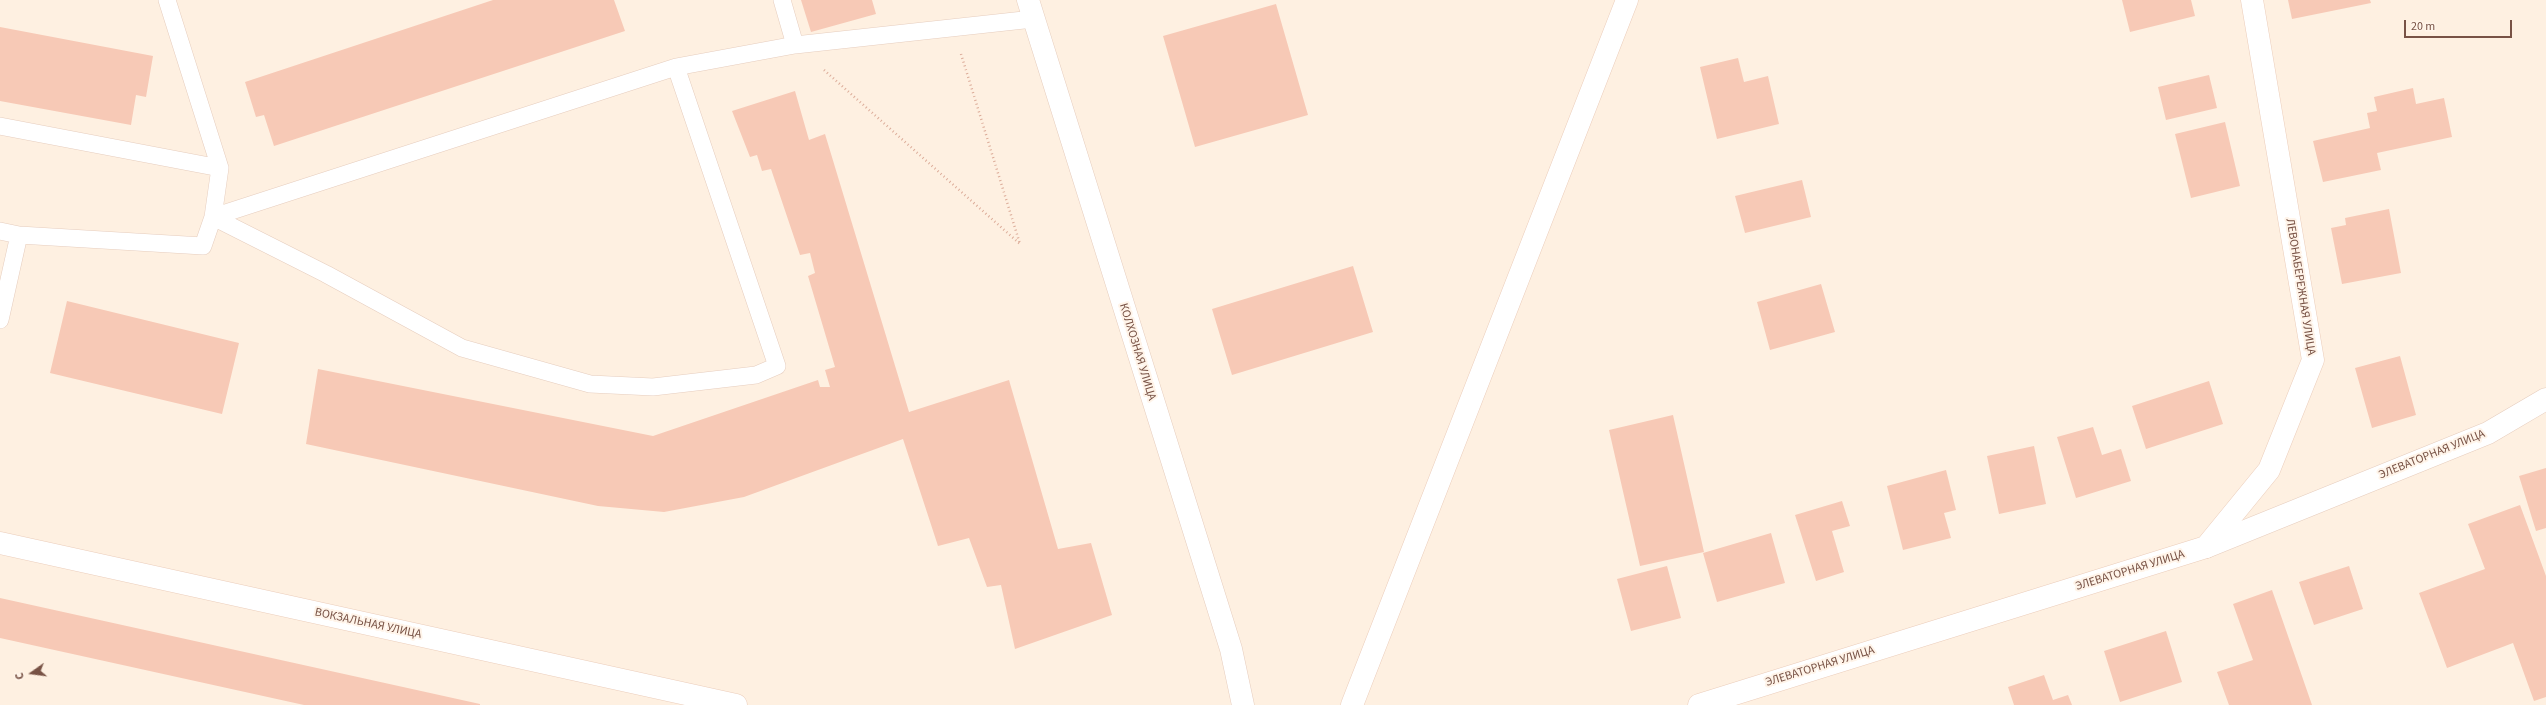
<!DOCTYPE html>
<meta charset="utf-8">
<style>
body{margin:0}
#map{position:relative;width:2546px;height:705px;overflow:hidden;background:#fef0e1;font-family:"Source Sans 3",sans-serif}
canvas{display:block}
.north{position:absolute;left:12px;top:653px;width:40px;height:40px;-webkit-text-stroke:3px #fff4e9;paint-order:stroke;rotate:256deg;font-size:11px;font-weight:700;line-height:16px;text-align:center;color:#785245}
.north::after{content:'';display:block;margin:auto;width:14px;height:18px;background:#785245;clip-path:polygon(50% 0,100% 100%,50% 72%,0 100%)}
.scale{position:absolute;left:2404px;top:20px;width:108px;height:18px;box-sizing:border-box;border:2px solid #785245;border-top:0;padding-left:5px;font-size:12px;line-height:14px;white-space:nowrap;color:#785245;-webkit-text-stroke:3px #fff4e9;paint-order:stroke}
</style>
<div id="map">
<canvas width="2546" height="705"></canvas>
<div class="north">С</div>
<div class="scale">20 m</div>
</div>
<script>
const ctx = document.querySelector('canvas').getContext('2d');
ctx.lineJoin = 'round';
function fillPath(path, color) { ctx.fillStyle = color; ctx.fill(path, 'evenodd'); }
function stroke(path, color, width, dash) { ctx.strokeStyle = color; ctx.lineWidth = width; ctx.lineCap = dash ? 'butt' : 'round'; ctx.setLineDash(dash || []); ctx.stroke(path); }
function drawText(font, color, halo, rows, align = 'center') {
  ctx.font = font + ' "Source Sans 3",sans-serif'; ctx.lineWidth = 4; ctx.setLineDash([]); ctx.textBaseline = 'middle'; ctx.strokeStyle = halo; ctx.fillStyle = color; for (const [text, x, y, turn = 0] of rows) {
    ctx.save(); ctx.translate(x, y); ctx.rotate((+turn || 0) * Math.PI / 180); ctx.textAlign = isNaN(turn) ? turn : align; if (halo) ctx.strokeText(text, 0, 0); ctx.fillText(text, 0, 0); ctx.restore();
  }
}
fillPath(new Path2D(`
 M 493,0 L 614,0 L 625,31 L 274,146 L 264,115 L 256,117 L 245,82 Z
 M 801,0 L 872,0 L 876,14 L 811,32 Z
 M 2122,0 L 2191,0 L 2195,16 L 2130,32 Z
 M 2288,0 L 2370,0 L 2371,3 L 2292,19 Z
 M 1276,4 L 1308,115 L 1195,147 L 1163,36 Z
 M 0,27 L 153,56 L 146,97 L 136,95 L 131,125 L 0,101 Z
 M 1738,58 L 1744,82 L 1768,76 L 1779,124 L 1717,139 L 1700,67 Z
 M 2209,75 L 2217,108 L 2166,120 L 2158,87 Z
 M 2413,88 L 2416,104 L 2444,98 L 2452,137 L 2377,153 L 2381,170 L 2323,182 L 2313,141 L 2370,128 L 2367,113 L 2377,111 L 2374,97 Z
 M 795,91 L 809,140 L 825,134 L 909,412 L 1009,380 L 1058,549 L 1091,543 L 1112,615 L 1015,649 L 1001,585 L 987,587 L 969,538 L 938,546 L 903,439 L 744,497 L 664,512 L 598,506 L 306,444 L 318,369 L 653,436 L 818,380 L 820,387 L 830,387 L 825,370 L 835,367 L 808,276 L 815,273 L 810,253 L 800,255 L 771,169 L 762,171 L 757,155 L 750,157 L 732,111 Z
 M 2225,122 L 2240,186 L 2191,198 L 2175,134 Z
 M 1802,180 L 1811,217 L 1745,233 L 1735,196 Z
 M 2389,209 L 2401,273 L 2342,284 L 2331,228 L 2346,225 L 2345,218 Z
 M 1353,266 L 1373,332 L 1232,375 L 1212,309 Z
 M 1821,284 L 1835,332 L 1770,350 L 1757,302 Z
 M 67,301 L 239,343 L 222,414 L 50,373 Z
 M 2400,356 L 2416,415 L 2372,428 L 2355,368 Z
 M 2209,381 L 2223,424 L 2146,449 L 2132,406 Z
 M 1673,415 L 1704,552 L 1640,566 L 1609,430 Z
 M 2093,427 L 2102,455 L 2121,449 L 2131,481 L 2076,498 L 2057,437 Z
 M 2034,446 L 2046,504 L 1999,514 L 1987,456 Z
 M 2546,468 L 2546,528 L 2536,531 L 2519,476 Z
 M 1946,470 L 1956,510 L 1944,513 L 1951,538 L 1903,550 L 1887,486 Z
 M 1842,501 L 1850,526 L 1832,531 L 1844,572 L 1816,581 L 1795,515 Z
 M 2520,505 L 2546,576 L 2546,697 L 2534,701 L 2513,643 L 2447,668 L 2419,593 L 2485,569 L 2468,524 Z
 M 1771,533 L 1785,583 L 1717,602 L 1703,553 Z
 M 1667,566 L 1681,618 L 1631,631 L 1617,579 Z
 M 2349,566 L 2363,609 L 2314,625 L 2299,582 Z
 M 2272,590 L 2312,705 L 2229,705 L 2217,672 L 2253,660 L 2233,604 Z
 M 0,598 L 480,704 L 480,705 L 304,705 L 0,638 Z
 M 2166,631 L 2182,682 L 2120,702 L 2104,651 Z
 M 2044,675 L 2053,700 L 2068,695 L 2072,705 L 2014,705 L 2008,687 Z`), '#f7c9b6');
const lane = new Path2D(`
 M 167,0 L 220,168 L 213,217 L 676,67
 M 782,0 L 795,45
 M 0,126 L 220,168
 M 0,231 L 19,235 L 203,246 L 213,217 L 326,274 L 462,348 L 590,384 L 653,387 L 756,375 L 777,366 L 676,67 L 795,45 L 1033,19
 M 0,320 L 19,235`);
const street = new Path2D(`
 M 1028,0 L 1231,649 L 1243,705
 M 2206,547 L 2488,433 L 2546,399`);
const secondary = new Path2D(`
 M 0,543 L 736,705
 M 1352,705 L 1627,0
 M 1699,705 L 2206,547 L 2269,470 L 2313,360 L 2252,0`);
stroke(lane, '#e6cdbe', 18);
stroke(street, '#e6cdbe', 23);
stroke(secondary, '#ebcdbb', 23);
stroke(new Path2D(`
 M 961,54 L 1020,244
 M 824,70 L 1020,244`), '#dcac99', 2.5, [1, 3]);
stroke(lane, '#fff', 17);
stroke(street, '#fff', 22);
stroke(secondary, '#fff', 22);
drawText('12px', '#785245', '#fff4e9', [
 ["ЛЕВОНАБЕРЕЖНАЯ УЛИЦА",2300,287,81],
 ["КОЛХОЗНАЯ УЛИЦА",1137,352,73],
 ["ЭЛЕВАТОРНАЯ УЛИЦА",2432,455,-22],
 ["ЭЛЕВАТОРНАЯ УЛИЦА",2130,571,-17],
 ["ВОКЗАЛЬНАЯ УЛИЦА",368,624,12],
 ["ЭЛЕВАТОРНАЯ УЛИЦА",1820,667,-17]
]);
</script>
